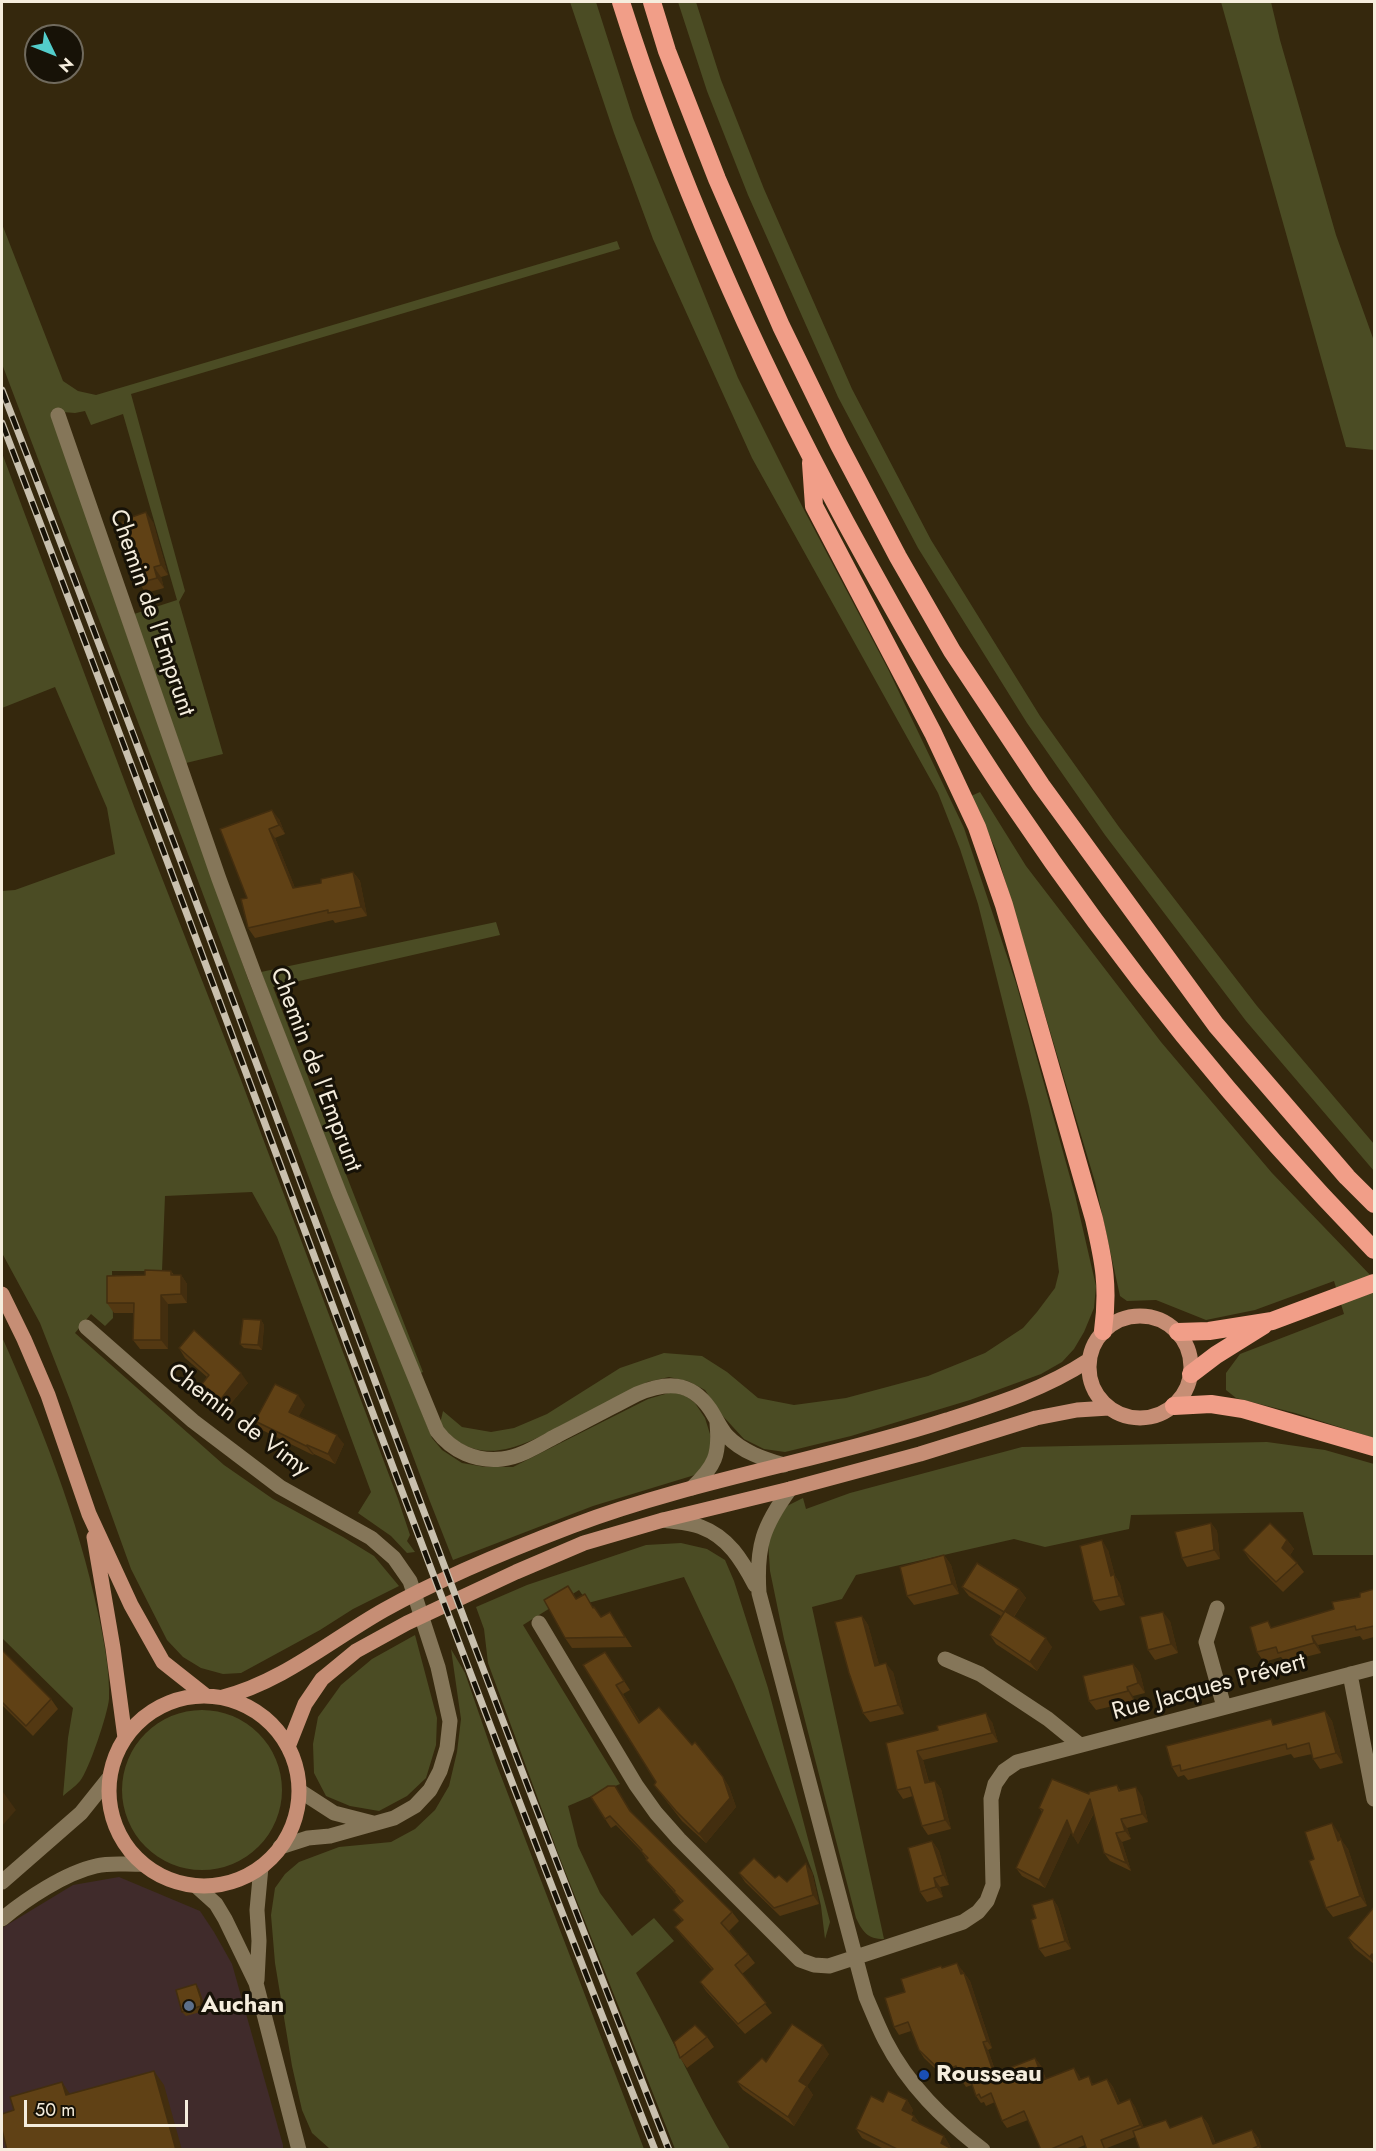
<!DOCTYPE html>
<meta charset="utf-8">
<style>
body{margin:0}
#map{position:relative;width:1376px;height:2151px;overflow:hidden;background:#35280d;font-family:Jost,sans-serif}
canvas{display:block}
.frame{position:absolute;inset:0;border:3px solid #f5eddd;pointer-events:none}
.north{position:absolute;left:24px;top:24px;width:60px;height:60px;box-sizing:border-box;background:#171207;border:2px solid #706a5d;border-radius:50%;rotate:133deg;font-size:16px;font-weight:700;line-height:24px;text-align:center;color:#f5eddd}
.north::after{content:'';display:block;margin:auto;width:21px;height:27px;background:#53cdcb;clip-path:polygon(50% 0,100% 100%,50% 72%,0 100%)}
.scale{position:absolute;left:24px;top:2100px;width:164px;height:27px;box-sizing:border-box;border:3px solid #f5eddd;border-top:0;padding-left:8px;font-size:18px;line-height:21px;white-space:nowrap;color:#f5eddd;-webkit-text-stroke:4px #171207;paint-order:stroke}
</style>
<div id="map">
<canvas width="1376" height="2151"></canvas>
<div class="frame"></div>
<div class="north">N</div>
<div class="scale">50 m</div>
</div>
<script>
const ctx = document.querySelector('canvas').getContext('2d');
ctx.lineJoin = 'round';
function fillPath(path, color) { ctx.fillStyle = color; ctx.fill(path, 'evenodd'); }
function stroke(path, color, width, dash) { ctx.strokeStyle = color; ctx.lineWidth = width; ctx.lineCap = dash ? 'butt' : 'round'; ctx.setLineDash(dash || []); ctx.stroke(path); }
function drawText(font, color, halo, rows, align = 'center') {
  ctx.font = font + ' Jost,sans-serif'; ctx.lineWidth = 6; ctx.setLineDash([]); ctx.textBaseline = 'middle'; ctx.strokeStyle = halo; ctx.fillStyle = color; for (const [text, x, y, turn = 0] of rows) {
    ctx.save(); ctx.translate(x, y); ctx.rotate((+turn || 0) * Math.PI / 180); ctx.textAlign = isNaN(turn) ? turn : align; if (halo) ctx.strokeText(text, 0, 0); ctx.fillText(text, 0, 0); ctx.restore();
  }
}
fillPath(new Path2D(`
 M 119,1877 L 200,1911 L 214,1932 L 232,1964 L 283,2145 L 283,2149 L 2,2149 L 2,1928 L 73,1885 Z`), '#402b2b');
fillPath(new Path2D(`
 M 570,2 L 596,2 L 633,118 L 738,378 L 802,506 L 888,669 L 964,828 L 1016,983 L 1075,1195 L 1096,1286 L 1094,1308 L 1084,1332 L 1074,1349 L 1062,1362 L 1041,1374 L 970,1400 L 851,1436 L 785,1452 L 764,1449 L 744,1439 L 721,1414 L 705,1390 L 688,1381 L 669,1377 L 647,1382 C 622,1395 597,1408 572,1420 C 528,1443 479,1474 440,1424 L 443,1411 L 462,1427 L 491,1432 L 514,1428 L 547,1414 L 620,1368 L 664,1353 L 702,1356 L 727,1372 L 758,1398 L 794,1405 L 846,1398 L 928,1376 L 985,1353 L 1023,1328 L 1037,1312 L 1055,1288 L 1059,1272 L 1052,1214 L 1029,1106 L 978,904 L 960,849 L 938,793 L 752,458 L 653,239 L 614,133 Z
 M 678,2 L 696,2 L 721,80 L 764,189 L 852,389 L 931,540 L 1040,716 L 1119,827 L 1257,1006 L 1374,1144 L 1374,1171 L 1246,1021 L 1105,835 L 1027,723 L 918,548 L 838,397 L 748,195 L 707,91 Z
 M 1221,2 L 1271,2 L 1280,40 L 1336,235 L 1374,341 L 1374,450 L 1346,447 Z
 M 2,224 L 63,381 L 78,391 L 96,395 L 617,241 L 620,249 L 131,394 L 185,591 L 179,602 L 223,754 L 186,763 L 134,614 L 177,600 L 123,414 L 91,425 L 85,411 L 75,413 L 51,411 L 121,618 L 248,979 L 432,1438 L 442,1450 L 462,1463 L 485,1467 L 513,1467 L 648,1399 L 672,1392 L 686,1396 L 695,1403 L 705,1418 L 710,1434 L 711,1452 L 698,1474 L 593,1506 L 453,1560 L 429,1499 L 185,846 L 2,364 Z
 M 2,453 L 135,809 L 241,1080 L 398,1499 L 410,1535 L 407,1541 L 415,1552 L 407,1553 L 391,1536 L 358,1513 L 371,1492 L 277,1237 L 252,1192 L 165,1196 L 162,1271 L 112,1271 L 113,1318 L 105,1326 L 91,1314 L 75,1333 L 224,1465 L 273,1499 L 343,1537 L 374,1556 L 399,1586 L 353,1609 L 320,1630 L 241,1673 L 223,1674 L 201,1668 L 183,1657 L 167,1640 L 131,1569 L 70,1400 L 40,1323 L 2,1253 L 2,891 L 15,890 L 115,854 L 107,808 L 55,687 L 2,708 Z
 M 980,792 L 1026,866 L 1161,1042 L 1272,1173 L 1374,1279 L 1374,1438 L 1295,1413 L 1236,1398 L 1226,1390 L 1226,1373 L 1240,1354 L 1344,1314 L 1334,1281 L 1255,1310 L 1206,1320 L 1156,1300 L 1127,1301 L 1120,1296 L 1095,1182 L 996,850 L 971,796 Z
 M 496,922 L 500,935 L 273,987 L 423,1372 L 417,1375 L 261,972 Z
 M 2,1337 C 41,1425 78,1518 98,1613 C 104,1641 110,1671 109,1699 C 108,1713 89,1770 80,1781 C 75,1787 68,1791 63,1796 L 68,1738 L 73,1708 L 2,1638 Z
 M 1267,1442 L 1325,1450 L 1374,1464 L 1374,1555 L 1313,1555 L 1303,1512 L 1131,1515 L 1129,1529 L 1045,1547 L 1014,1539 L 856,1575 L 842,1599 L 812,1607 L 884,1939 C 867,1939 863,1932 856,1918 L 784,1639 L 770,1571 L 768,1541 L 777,1521 L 787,1506 L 803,1498 L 806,1509 L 850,1493 L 1022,1447 Z
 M 681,1543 L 707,1549 L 725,1560 L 734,1581 L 768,1688 L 830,1922 L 825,1939 L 821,1906 L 814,1876 L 795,1827 L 734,1684 L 684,1577 L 588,1603 L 579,1590 L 523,1625 L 620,1784 L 568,1806 L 578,1846 L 600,1893 L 632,1936 L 654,1918 L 674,1941 L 636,1973 C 670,2031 695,2093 730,2149 L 675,2149 L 559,1856 L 488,1663 L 484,1629 L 476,1607 L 527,1585 L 646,1545 Z
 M 415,1635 L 437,1718 L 436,1745 L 426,1778 L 407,1796 L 379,1811 L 350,1806 L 326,1796 L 314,1773 L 313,1744 L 318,1717 L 341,1685 L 372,1659 Z
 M 451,1649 L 465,1673 L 496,1763 L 644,2149 L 330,2149 L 312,2133 L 302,2110 L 292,2066 L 275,1963 L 271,1915 L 275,1888 L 285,1874 L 299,1862 L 339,1847 L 391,1842 L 415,1829 L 435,1810 L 449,1786 L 457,1752 L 461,1719 Z
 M122 1790a80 80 0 1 1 160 0a80 80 0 1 1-160 0Z`), '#4b4c24');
stroke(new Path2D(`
 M 58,415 L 219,879 L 255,976 L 340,1195 L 437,1431 C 452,1451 476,1462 502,1459 C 521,1457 541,1444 558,1435 C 584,1422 610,1408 637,1394 C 665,1382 690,1380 710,1409 C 716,1418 720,1428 727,1436 C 742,1452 764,1459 784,1465
 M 86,1327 L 193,1421 L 280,1487 L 371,1538 L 394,1558 L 410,1581 L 438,1667 L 450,1721 L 447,1748 L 440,1771 L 430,1790 L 415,1806 L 394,1818 L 330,1836 L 308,1838 L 280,1847
 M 692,1488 C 715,1466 720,1455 717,1423
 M 790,1489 C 763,1526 756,1546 759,1593 L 866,1997 C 872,2011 878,2026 885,2040 C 908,2085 943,2119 983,2150
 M 663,1520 C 675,1522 690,1522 701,1527 C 728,1537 742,1560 755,1585
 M 1217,1608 L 1206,1642 L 1224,1707
 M 539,1623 L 636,1785 L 656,1813 L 679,1839 L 800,1960 L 814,1965 L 829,1966 L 963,1922 L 978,1912 L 987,1901 L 993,1885 L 991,1799 L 995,1784 L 1004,1771 L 1017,1762 L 1374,1668
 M 945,1659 L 980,1674 L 1048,1719 L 1080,1745
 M 1350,1674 L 1374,1799
 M 300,1791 L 334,1813 L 373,1823
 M 2,1882 L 81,1813 L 109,1778
 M 196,1886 L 216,1904 L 225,1919 L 256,1983 L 299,2150
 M 2,1919 C 26,1899 65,1873 96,1866 C 112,1862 127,1865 143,1864
 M 257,1980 L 259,1941 L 257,1910 L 261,1867`), '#857659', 15);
stroke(new Path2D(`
 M 2,1294 L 24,1339 L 48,1395 L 89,1514 L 131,1605 L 163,1662 L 206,1696
 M1089 1367a51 51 0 1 1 102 0a51 51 0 1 1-102 0Z
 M 94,1537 L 113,1648 L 125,1738
 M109 1791a95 95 0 1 1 190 0a95 95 0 1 1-190 0Z
 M 223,1697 C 282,1682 331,1640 384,1610 C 443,1577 509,1550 572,1526 C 694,1480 824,1460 947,1420 C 997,1404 1045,1389 1089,1360
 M 288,1747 L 305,1704 L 322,1679 L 356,1651 L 407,1623 L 516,1572 L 584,1543 L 663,1520 L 790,1489 L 920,1454 L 1036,1418 L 1077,1410 L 1109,1408`), '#c68e75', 15);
stroke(new Path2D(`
 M 621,2 C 678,183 756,356 846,523 C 898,618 951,714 1012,803 C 1119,962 1241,1113 1374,1250
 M 652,2 L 667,51 L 717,179 L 781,326 L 839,445 L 898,557 L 952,651 L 1041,785 L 1216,1025 L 1347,1177 L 1374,1204
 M 811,463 L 814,506 L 933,733 L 977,827 L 1004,905 L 1094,1219 C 1104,1262 1109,1287 1103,1331
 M 1178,1332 L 1209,1331 L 1272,1321 L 1374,1283
 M 1191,1374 L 1216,1355 L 1264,1325
 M 1174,1406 L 1211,1404 L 1243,1409 L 1374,1447`), '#f19e88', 18);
const rail = new Path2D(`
 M 2,390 C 228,975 438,1566 669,2150
 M 2,423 C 222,998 428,1578 655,2150`);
stroke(rail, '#c9c0ae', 7);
stroke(rail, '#171207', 4.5, [14]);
fillPath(new Path2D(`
 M 153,522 L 168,575 L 161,577 L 164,588 L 146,593 L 139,583 Z
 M 279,819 L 285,834 L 275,838 L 295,888 L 321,883 L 353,872 L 360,881 L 367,916 L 335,923 L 333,920 L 255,938 L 248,928 L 247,898 L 220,829 Z
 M 171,1271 L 174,1275 L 181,1275 L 187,1284 L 187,1303 L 168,1304 L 168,1349 L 140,1349 L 133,1340 L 134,1313 L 114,1313 L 107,1303 L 145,1275 Z
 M 261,1320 L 264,1325 L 262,1350 L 244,1348 L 240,1344 Z
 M 179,1348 L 248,1383 L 227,1408 L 209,1393 L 202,1384 L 207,1377 L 185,1358 Z
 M 305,1405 L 298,1417 L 344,1444 L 335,1464 L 314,1454 L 313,1455 L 262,1430 L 255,1421 Z
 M 1211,1523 L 1217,1531 L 1220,1559 L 1187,1567 L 1182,1558 Z
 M 1287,1540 L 1294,1549 L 1290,1555 L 1297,1563 L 1304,1572 L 1283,1592 L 1250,1560 L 1243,1550 Z
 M 1108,1550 L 1115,1576 L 1120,1584 L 1125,1605 L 1100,1611 L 1093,1601 Z
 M 944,1555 L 951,1565 L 959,1594 L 914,1605 L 907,1596 Z
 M 962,1587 L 1019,1589 L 1026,1598 L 1014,1617 L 1052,1647 L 1037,1671 L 996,1644 L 990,1635 L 1001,1616 L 969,1596 Z
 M 1374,1589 L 1374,1637 L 1363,1640 L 1360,1636 L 1318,1645 L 1321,1653 L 1285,1662 L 1281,1657 L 1264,1662 L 1257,1652 L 1273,1627 L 1334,1609 Z
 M 577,1599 L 594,1607 L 601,1617 L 616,1622 L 632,1647 L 572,1648 L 565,1638 Z
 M 862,1616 L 868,1625 L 879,1665 L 893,1672 L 904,1714 L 870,1722 L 863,1713 Z
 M 1170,1621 L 1178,1653 L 1155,1660 L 1148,1650 Z
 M 2,1650 L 51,1699 L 58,1709 L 33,1736 L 2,1705 Z
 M 605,1652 L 630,1690 L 623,1694 L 640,1722 L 692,1745 L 723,1777 L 729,1787 L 736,1807 L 706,1843 L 682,1821 L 654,1785 L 656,1782 L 583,1665 Z
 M 1133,1664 L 1140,1673 L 1145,1693 L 1133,1696 L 1134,1701 L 1096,1710 L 1089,1701 Z
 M 1325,1711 L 1332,1721 L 1343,1763 L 1320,1769 L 1313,1759 L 1312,1754 L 1294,1758 L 1291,1754 L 1188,1780 L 1184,1775 L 1178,1777 L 1172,1767 L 1275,1724 Z
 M 992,1722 L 998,1742 L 923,1760 L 929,1782 L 935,1781 L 941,1789 L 951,1829 L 928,1835 L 922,1826 L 913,1796 L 903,1799 L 897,1790 L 886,1743 Z
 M 1117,1785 L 1121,1791 L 1142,1796 L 1148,1822 L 1127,1828 L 1131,1839 L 1122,1842 L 1131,1871 L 1110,1861 L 1104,1853 L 1094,1813 L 1078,1844 L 1071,1832 L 1045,1888 L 1022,1876 L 1016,1868 L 1042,1812 L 1039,1808 Z
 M 621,1796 L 632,1813 L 732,1912 L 739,1921 L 729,1931 L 748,1954 L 755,1963 L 742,1974 L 772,2013 L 745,2034 L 706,1991 L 700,1982 L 712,1970 L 682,1936 L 675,1927 L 682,1921 L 673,1910 L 681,1902 L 674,1892 L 653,1869 L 641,1851 L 616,1825 L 611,1828 L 605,1819 Z
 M 1339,1833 L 1341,1840 L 1348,1849 L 1367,1906 L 1333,1917 L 1326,1908 L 1314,1859 Z
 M 932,1841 L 939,1851 L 949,1885 L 940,1887 L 943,1897 L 927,1902 L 920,1892 Z
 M 812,1872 L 819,1904 L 780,1916 L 745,1882 L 739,1873 L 775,1878 L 787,1882 Z
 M 1053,1899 L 1058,1907 L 1071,1949 L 1045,1957 L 1039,1949 L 1036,1918 Z
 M 1374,1907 L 1374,1964 L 1354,1948 L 1348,1938 Z
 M 941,1966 L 943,1968 L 962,1970 L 964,1973 L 970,1981 L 992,2048 L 988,2050 L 996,2073 L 1035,2058 L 1041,2066 L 1046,2079 L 1074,2068 L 1081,2079 L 1094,2084 L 1107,2079 L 1113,2087 L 1120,2103 L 1130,2099 L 1135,2107 L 1144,2128 L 1172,2128 L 1202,2116 L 1208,2124 L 1216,2144 L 1252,2130 L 1258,2138 L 1262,2150 L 1140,2150 L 1135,2137 L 1107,2148 L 1107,2150 L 1087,2150 L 1085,2145 L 1073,2150 L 1041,2150 L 1028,2120 L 1007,2128 L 1002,2121 L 995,2102 L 986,2106 L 984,2102 L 981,2103 L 976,2096 L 972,2085 L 966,2087 L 961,2079 L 959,2075 L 947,2080 L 924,2058 L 919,2050 L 911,2031 L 899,2035 L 894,2027 L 905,1992 Z
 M 199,1989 L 204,2004 L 204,2011 L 186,2016 L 182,2012 Z
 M 707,2037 L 714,2047 L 687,2068 L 680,2058 Z
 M 829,2054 L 807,2086 L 813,2095 L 794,2126 L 743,2090 L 737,2082 L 766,2062 Z
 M 907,2100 L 913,2110 L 911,2115 L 914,2116 L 920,2124 L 944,2136 L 950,2146 L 950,2147 L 954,2150 L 886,2150 L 862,2138 L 856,2129 L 883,2102 Z`), '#533812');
fillPath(new Path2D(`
 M 146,512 L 153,522 L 168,575 L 161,565 Z
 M 154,567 L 161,577 L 164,588 L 157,578 Z
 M 272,810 L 279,819 L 285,834 L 279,825 Z
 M 269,829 L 275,838 L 299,898 L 293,888 Z
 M 353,872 L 360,881 L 367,916 L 361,907 Z
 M 181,1275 L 187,1284 L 187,1303 L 181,1294 Z
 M 161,1295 L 168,1304 L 168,1349 L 161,1340 Z
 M 261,1320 L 264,1325 L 262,1350 L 258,1345 Z
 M 241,1373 L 248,1383 L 227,1408 L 221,1399 Z
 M 298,1395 L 305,1405 L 296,1422 L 289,1412 Z
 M 337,1435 L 344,1444 L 335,1464 L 328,1454 Z
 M 307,1445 L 314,1454 L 313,1455 L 306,1446 Z
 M 1211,1523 L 1217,1531 L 1220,1559 L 1214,1550 Z
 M 1102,1540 L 1108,1550 L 1115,1576 L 1120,1584 L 1125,1605 L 1119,1596 L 1111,1576 Z
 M 1287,1540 L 1294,1549 L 1288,1557 L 1282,1548 Z
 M 944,1555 L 951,1565 L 959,1594 L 952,1584 Z
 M 1019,1589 L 1026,1598 L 1010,1622 L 1004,1612 Z
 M 1163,1612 L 1170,1621 L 1178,1653 L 1171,1644 Z
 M 862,1616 L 868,1625 L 882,1675 L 875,1666 Z
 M 1312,1636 L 1318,1645 L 1321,1653 L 1314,1643 Z
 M 1046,1638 L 1052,1647 L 1037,1671 L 1030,1662 Z
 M 886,1663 L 893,1672 L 904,1714 L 898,1705 Z
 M 1133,1664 L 1140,1673 L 1145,1693 L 1138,1683 Z
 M 616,1685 L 623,1694 L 645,1732 L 639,1723 Z
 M 1127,1687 L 1133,1696 L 1134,1701 L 1128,1691 Z
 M 1325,1711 L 1332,1721 L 1343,1763 L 1336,1753 Z
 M 986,1713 L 992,1722 L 998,1742 L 992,1733 Z
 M 917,1751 L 923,1760 L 931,1792 L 925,1783 Z
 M 723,1777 L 729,1787 L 736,1807 L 706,1843 L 699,1834 Z
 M 935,1781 L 941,1789 L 951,1829 L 945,1820 Z
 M 1136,1787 L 1142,1796 L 1148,1822 L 1142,1814 Z
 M 3,1792 L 16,1810 L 2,1826 L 2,1793 Z
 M 1090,1799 L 1096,1808 L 1078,1844 L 1073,1836 Z
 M 1121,1819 L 1127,1828 L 1131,1839 L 1125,1831 Z
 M 1067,1820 L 1073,1828 L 1045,1888 L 1039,1880 Z
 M 1332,1823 L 1339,1833 L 1344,1850 L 1338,1841 Z
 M 1116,1833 L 1122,1842 L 1131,1871 L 1126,1863 Z
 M 1341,1839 L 1348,1849 L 1367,1906 L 1360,1896 Z
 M 932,1841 L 939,1851 L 949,1885 L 943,1875 Z
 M 806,1863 L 812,1872 L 819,1904 L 813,1895 Z
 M 934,1878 L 940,1887 L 943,1897 L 936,1887 Z
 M 1053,1899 L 1058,1907 L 1071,1949 L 1065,1941 Z
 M 1372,1954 L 1374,1958 L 1374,1963 L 1370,1957 Z
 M 957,1963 L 962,1970 L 967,1982 L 961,1974 Z
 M 964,1973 L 970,1981 L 992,2048 L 987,2041 Z
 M 196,1984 L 199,1989 L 204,2004 L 204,2011 L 201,2006 Z
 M 983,2042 L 988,2050 L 999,2082 L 994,2074 Z
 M 823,2045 L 829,2054 L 805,2089 L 799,2081 Z
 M 1035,2058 L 1041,2066 L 1049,2088 L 1043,2080 Z
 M 1074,2068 L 1079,2075 L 1084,2088 L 1079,2080 Z
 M 154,2071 L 164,2085 L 182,2150 L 176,2150 Z
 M 1107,2079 L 1113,2087 L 1123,2112 L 1118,2104 Z
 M 62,2082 L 72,2097 L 66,2095 Z
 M 807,2086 L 813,2095 L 794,2126 L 788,2117 Z
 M 1130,2099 L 1135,2107 L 1146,2133 L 1140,2125 Z
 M 907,2100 L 913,2110 L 909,2120 L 902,2110 Z
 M 914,2116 L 921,2126 L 912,2120 Z
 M 1202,2116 L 1208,2124 L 1218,2150 L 1213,2144 Z
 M 1252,2130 L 1258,2138 L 1262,2150 L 1261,2150 L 1258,2146 Z
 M 944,2136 L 950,2146 L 949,2150 L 941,2143 Z`), '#432e0f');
const building = new Path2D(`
 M 146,512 L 161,565 L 154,567 L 157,578 L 139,583 L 122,522 L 129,520 L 129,518 Z
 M 272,810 L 279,825 L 269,829 L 293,888 L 321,883 L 321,879 L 353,872 L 361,907 L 328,913 L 328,910 L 248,928 L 241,899 L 247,898 L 220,829 Z
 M 145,1270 L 171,1271 L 171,1275 L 181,1275 L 181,1294 L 161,1295 L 161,1340 L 133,1340 L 134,1303 L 107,1303 L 107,1276 L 145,1275 Z
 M 243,1319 L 261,1320 L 258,1345 L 240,1344 Z
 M 194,1330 L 241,1373 L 221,1399 L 202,1384 L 209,1375 L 179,1348 Z
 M 275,1384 L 298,1395 L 289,1412 L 337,1435 L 328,1454 L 307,1445 L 306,1446 L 255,1421 Z
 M 1211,1523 L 1214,1550 L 1182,1558 L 1175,1532 Z
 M 1270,1523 L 1287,1540 L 1282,1548 L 1297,1563 L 1276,1582 L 1243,1550 Z
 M 1102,1540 L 1111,1576 L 1114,1574 L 1119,1596 L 1093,1601 L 1080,1546 Z
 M 944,1555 L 952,1584 L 907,1596 L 900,1567 Z
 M 977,1563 L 1019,1589 L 1004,1612 L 962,1587 Z
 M 568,1586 L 576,1599 L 585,1594 L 593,1608 L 594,1607 L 601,1617 L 610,1612 L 625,1637 L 565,1638 L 544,1600 Z
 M 1374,1589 L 1374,1626 L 1356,1630 L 1355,1626 L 1312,1636 L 1314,1643 L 1278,1653 L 1276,1647 L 1257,1652 L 1250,1627 L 1268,1621 L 1271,1628 L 1334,1609 L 1332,1602 L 1360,1597 L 1360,1593 Z
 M 1005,1611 L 1046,1638 L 1030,1662 L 990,1635 Z
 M 1163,1612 L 1171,1644 L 1148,1650 L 1140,1617 Z
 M 862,1616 L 875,1666 L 886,1663 L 898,1705 L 863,1713 L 849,1673 L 835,1622 Z
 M 2,1650 L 51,1699 L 26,1726 L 2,1702 Z
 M 605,1652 L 624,1681 L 616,1685 L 639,1723 L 659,1707 L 692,1745 L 695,1742 L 723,1777 L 730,1798 L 699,1834 L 676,1811 L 654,1785 L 656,1782 L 583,1665 Z
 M 1133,1664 L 1138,1683 L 1127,1687 L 1128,1691 L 1089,1701 L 1083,1676 Z
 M 1325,1711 L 1336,1753 L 1313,1759 L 1309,1743 L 1287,1749 L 1286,1744 L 1181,1771 L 1180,1765 L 1172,1767 L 1166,1746 L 1271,1719 L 1273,1725 Z
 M 986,1713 L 992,1733 L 917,1751 L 925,1783 L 935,1781 L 945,1820 L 922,1826 L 910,1787 L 897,1790 L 886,1743 L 938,1730 L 937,1726 Z
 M 1052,1779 L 1089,1794 L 1089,1792 L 1117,1785 L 1119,1791 L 1136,1787 L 1142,1814 L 1121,1819 L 1125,1831 L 1116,1833 L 1126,1863 L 1104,1853 L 1090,1799 L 1073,1836 L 1067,1820 L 1039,1880 L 1016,1868 L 1043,1810 L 1039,1808 Z
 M 608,1786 L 615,1786 L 630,1811 L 732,1912 L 721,1923 L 748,1954 L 735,1965 L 766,2003 L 738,2024 L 700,1982 L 713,1969 L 675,1927 L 683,1920 L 673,1910 L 683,1901 L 674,1892 L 675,1891 L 646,1860 L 648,1858 L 641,1851 L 642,1850 L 610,1816 L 605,1819 L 591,1797 Z
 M 1332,1823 L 1338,1841 L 1341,1839 L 1360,1896 L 1326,1908 L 1309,1861 L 1314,1859 L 1305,1832 Z
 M 932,1841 L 943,1875 L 934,1878 L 936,1887 L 920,1892 L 908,1848 Z
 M 754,1858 L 775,1878 L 779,1875 L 787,1882 L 806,1863 L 813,1895 L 774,1908 L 739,1873 Z
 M 1053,1899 L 1065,1941 L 1039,1949 L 1031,1920 L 1036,1918 L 1032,1905 Z
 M 1374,1907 L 1374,1956 L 1372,1954 L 1370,1957 L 1348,1938 Z
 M 957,1963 L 961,1974 L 964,1973 L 987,2041 L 983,2042 L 994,2074 L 1035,2058 L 1043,2080 L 1074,2068 L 1079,2080 L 1089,2076 L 1092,2085 L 1107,2079 L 1118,2104 L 1130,2099 L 1140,2125 L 1101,2140 L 1105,2150 L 1087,2150 L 1082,2136 L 1049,2150 L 1041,2150 L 1024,2111 L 1002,2121 L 991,2093 L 981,2098 L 979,2094 L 976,2096 L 969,2076 L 961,2079 L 956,2066 L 942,2072 L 919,2050 L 908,2022 L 894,2027 L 885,1998 L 905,1992 L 901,1979 L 941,1966 L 942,1968 Z
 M 196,1984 L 201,1999 L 201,2006 L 182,2012 L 176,1990 Z
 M 792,2024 L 823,2045 L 799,2081 L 807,2086 L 788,2117 L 737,2082 L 762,2058 L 766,2062 Z
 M 695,2025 L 707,2037 L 680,2058 L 674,2042 Z
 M 154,2071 L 176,2150 L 7,2150 L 2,2130 L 2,2114 L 14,2110 L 10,2097 L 62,2082 L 66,2095 Z
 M 888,2091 L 907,2100 L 902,2110 L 914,2116 L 912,2120 L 944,2136 L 941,2143 L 954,2150 L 899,2150 L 856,2129 L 871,2096 L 883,2102 Z
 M 1202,2116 L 1213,2144 L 1252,2130 L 1258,2146 L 1250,2150 L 1140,2150 L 1133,2131 L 1166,2120 L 1170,2128 Z`);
fillPath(building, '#604115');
stroke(building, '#432e0f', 1.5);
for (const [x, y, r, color] of [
 [189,2006,6,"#5c6f8a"],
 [924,2075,6,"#1a4fb4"]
]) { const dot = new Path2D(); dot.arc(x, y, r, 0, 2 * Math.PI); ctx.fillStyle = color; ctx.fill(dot); stroke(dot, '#171207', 2); }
drawText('24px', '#f5eddd', '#171207', [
 ["Chemin de l'Emprunt",151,613,71],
 ["Chemin de l'Emprunt",315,1070,69],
 ["Chemin de Vimy",238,1421,37],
 ["Rue Jacques Prévert",1209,1688,-15]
]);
drawText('bold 24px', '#f5eddd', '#171207', [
 ["Auchan",201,2006],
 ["Rousseau",936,2075]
], 'left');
</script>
